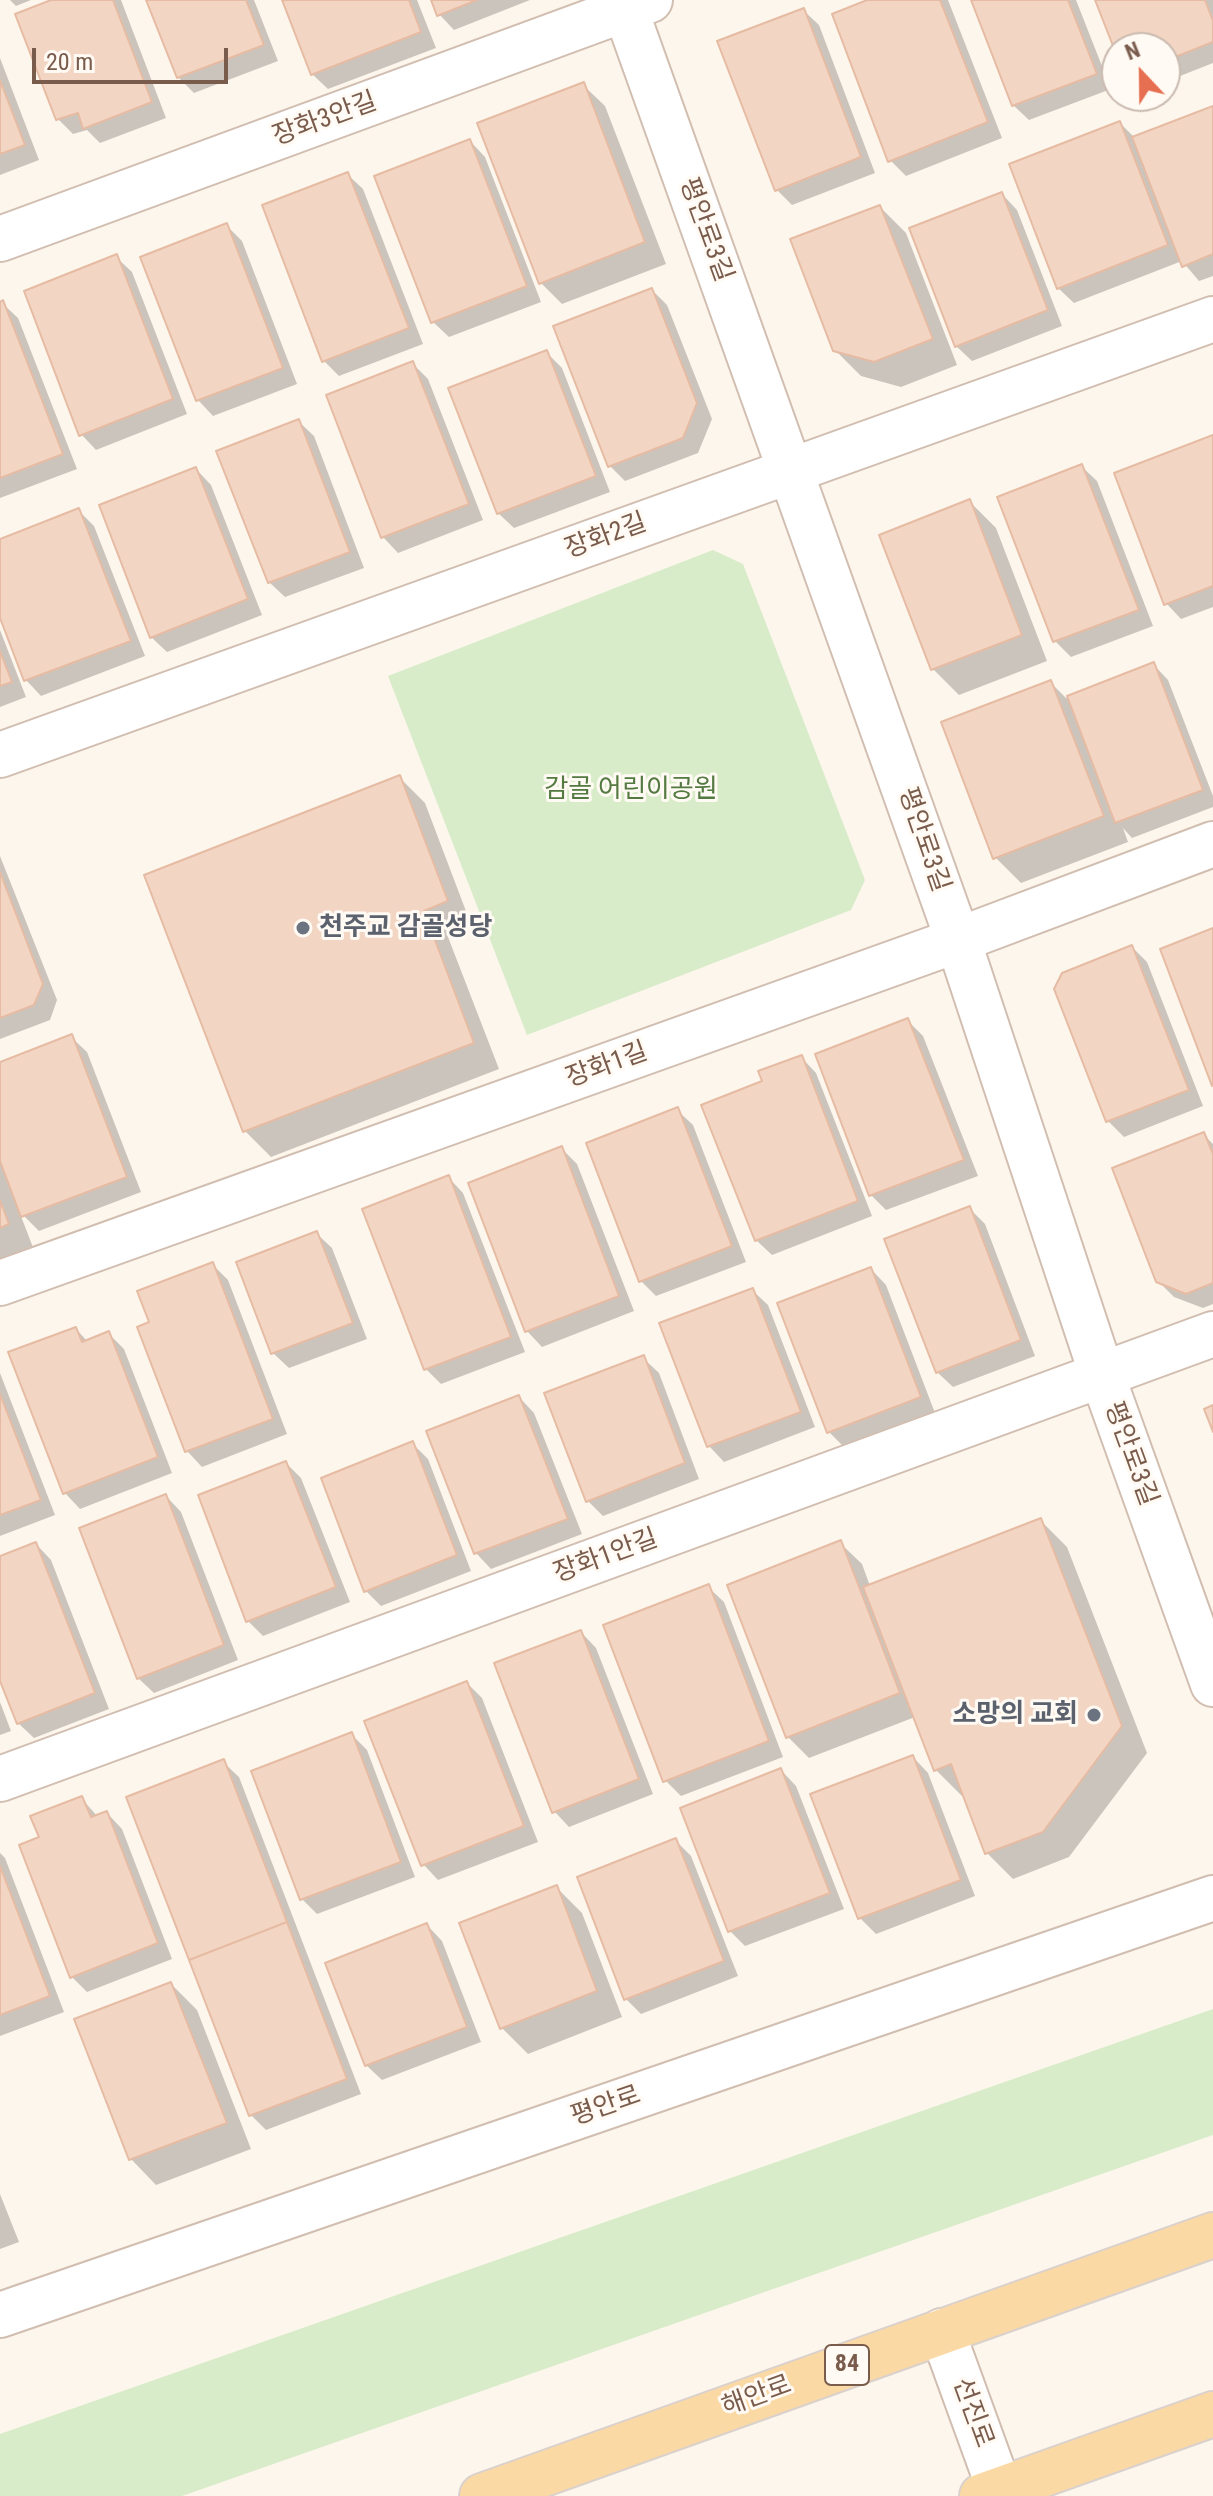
<!DOCTYPE html>
<meta charset="utf-8">
<style>
body{margin:0}
#map{position:relative;width:1213px;height:2496px;overflow:hidden;background:#fdf6ec;font-family:"Roboto Condensed",sans-serif}
canvas{display:block}
.north{position:absolute;left:1101px;top:32px;width:80px;height:80px;box-sizing:border-box;background:#fffaf3;border:2px solid #cabbb1;border-radius:50%;rotate:338deg;font-size:22px;font-weight:700;line-height:32px;text-align:center;color:#7a5c4d}
.north::after{content:'';display:block;margin:auto;width:28px;height:36px;background:#e76f51;clip-path:polygon(50% 0,100% 100%,50% 72%,0 100%)}
.scale{position:absolute;left:32px;top:48px;width:196px;height:36px;box-sizing:border-box;border:4px solid #7a5c4d;border-top:0;padding-left:10px;font-size:24px;line-height:28px;white-space:nowrap;color:#7a5c4d;-webkit-text-stroke:6px #fffaf3;paint-order:stroke}
</style>
<div id="map">
<canvas width="1213" height="2496"></canvas>
<div class="north">N</div>
<div class="scale">20 m</div>
</div>
<script>
const ctx = document.querySelector('canvas').getContext('2d');
ctx.lineJoin = 'round';
function fillPath(path, color) { ctx.fillStyle = color; ctx.fill(path, 'evenodd'); }
function stroke(path, color, width, dash) { ctx.strokeStyle = color; ctx.lineWidth = width; ctx.lineCap = dash ? 'butt' : 'round'; ctx.setLineDash(dash || []); ctx.stroke(path); }
function drawText(font, color, halo, rows, align = 'center') {
  ctx.font = font + ' "Roboto Condensed","Noto Sans KR",sans-serif'; ctx.lineWidth = 6; ctx.setLineDash([]); ctx.textBaseline = 'middle'; ctx.strokeStyle = halo; ctx.fillStyle = color; for (const [text, x, y, turn = 0] of rows) {
    ctx.save(); ctx.translate(x, y); ctx.rotate((+turn || 0) * Math.PI / 180); ctx.textAlign = isNaN(turn) ? turn : align; if (halo) ctx.strokeText(text, 0, 0); ctx.fillText(text, 0, 0); ctx.restore();
  }
}
fillPath(new Path2D(`
 M 713,550 L 743,564 L 865,880 L 851,910 L 527,1035 L 388,676 Z
 M 1213,2009 L 1213,2135 L 182,2496 L 0,2496 L 0,2434 Z`), '#d8ecc9');
fillPath(new Path2D(`
 M 10,0 L 31,0 L 16,6 Z
 M 57,0 L 121,0 L 166,118 L 100,143 L 87,130 L 73,134 L 58,119 Z
 M 148,0 L 254,0 L 278,61 L 194,93 L 178,77 Z
 M 284,0 L 417,0 L 436,48 L 328,89 L 312,74 Z
 M 433,0 L 530,0 L 454,30 L 439,14 Z
 M 872,0 L 948,0 L 1002,138 L 906,176 L 890,160 Z
 M 973,0 L 1076,0 L 1111,89 L 1029,120 L 1013,105 Z
 M 1098,0 L 1213,0 L 1213,63 L 1165,82 L 1165,48 L 1117,48 L 1117,50 Z
 M 803,10 L 819,25 L 875,173 L 792,205 L 777,190 Z
 M 0,58 L 39,160 L 0,175 Z
 M 583,85 L 605,106 L 666,264 L 562,304 L 541,283 Z
 M 1213,108 L 1213,276 L 1199,281 L 1182,261 L 1074,303 L 1058,288 L 1120,123 L 1135,138 Z
 M 470,141 L 485,157 L 541,302 L 449,337 L 433,322 Z
 M 347,174 L 363,189 L 423,344 L 339,376 L 324,361 Z
 M 1002,194 L 1017,210 L 1062,326 L 972,361 L 956,346 Z
 M 880,207 L 906,233 L 957,365 L 901,387 L 861,376 L 835,350 Z
 M 226,225 L 242,241 L 297,384 L 213,416 L 198,400 Z
 M 116,257 L 132,272 L 187,414 L 96,450 L 81,434 Z
 M 652,290 L 667,305 L 712,419 L 698,453 L 625,481 L 610,466 Z
 M 2,303 L 18,318 L 77,469 L 0,498 L 0,304 Z
 M 546,352 L 562,368 L 610,492 L 514,528 L 498,513 Z
 M 412,363 L 428,379 L 483,520 L 398,553 L 383,537 L 329,396 Z
 M 298,421 L 314,436 L 364,568 L 285,597 L 269,582 Z
 M 1213,437 L 1213,607 L 1181,619 L 1166,603 Z
 M 1081,466 L 1097,481 L 1153,626 L 1071,657 L 1055,641 L 1000,498 Z
 M 196,469 L 211,485 L 262,615 L 167,652 L 151,637 Z
 M 970,502 L 996,528 L 1047,661 L 959,695 L 933,669 L 882,536 Z
 M 79,511 L 94,526 L 145,656 L 41,696 L 26,680 L 0,612 L 0,541 Z
 M 0,630 L 26,697 L 0,707 Z
 M 1153,664 L 1168,680 L 1213,796 L 1213,807 L 1132,838 L 1123,828 L 1128,842 L 1021,883 L 995,857 L 1050,682 L 1066,698 Z
 M 399,777 L 425,803 L 472,927 L 448,937 L 499,1069 L 271,1157 L 245,1131 Z
 M 0,856 L 57,1000 L 50,1020 L 0,1039 Z
 M 1132,947 L 1147,962 L 1203,1106 L 1124,1137 L 1108,1121 L 1057,989 Z
 M 907,1020 L 923,1036 L 978,1176 L 886,1210 L 871,1195 Z
 M 71,1037 L 87,1052 L 141,1192 L 39,1231 L 19,1211 L 34,1250 L 0,1263 L 0,1065 Z
 M 801,1057 L 816,1073 L 872,1216 L 772,1255 L 756,1240 L 765,1082 Z
 M 677,1110 L 693,1125 L 746,1262 L 656,1296 L 641,1281 Z
 M 1204,1135 L 1213,1144 L 1213,1304 L 1203,1308 L 1174,1297 L 1158,1281 Z
 M 561,1148 L 577,1164 L 634,1311 L 542,1347 L 527,1331 L 470,1184 Z
 M 448,1177 L 463,1193 L 525,1352 L 441,1384 L 426,1369 Z
 M 969,1208 L 985,1224 L 1035,1356 L 953,1387 L 937,1372 Z
 M 316,1233 L 332,1248 L 367,1339 L 289,1368 L 273,1353 Z
 M 212,1264 L 228,1280 L 287,1434 L 202,1467 L 187,1451 L 151,1323 Z
 M 871,1269 L 886,1285 L 935,1413 L 844,1447 L 829,1432 Z
 M 752,1290 L 768,1305 L 815,1427 L 724,1462 L 709,1446 Z
 M 76,1329 L 88,1342 L 108,1333 L 124,1349 L 172,1473 L 80,1509 L 65,1493 L 11,1353 Z
 M 643,1358 L 659,1373 L 699,1479 L 603,1516 L 588,1501 Z
 M 0,1373 L 55,1515 L 0,1536 Z
 M 519,1397 L 534,1413 L 582,1534 L 491,1569 L 476,1553 Z
 M 413,1444 L 428,1459 L 471,1571 L 381,1606 L 366,1591 Z
 M 286,1463 L 301,1478 L 350,1602 L 263,1636 L 248,1621 Z
 M 166,1496 L 181,1512 L 238,1660 L 154,1693 L 138,1678 Z
 M 1041,1521 L 1067,1547 L 1147,1753 L 1069,1857 L 1013,1879 L 987,1853 L 965,1795 L 962,1796 L 936,1770 L 915,1717 L 809,1758 L 788,1737 L 840,1543 L 862,1564 L 870,1586 Z
 M 36,1544 L 51,1560 L 109,1709 L 34,1738 L 18,1723 L 0,1675 L 0,1558 Z
 M 708,1587 L 724,1602 L 783,1757 L 681,1796 L 665,1780 Z
 M 581,1632 L 596,1648 L 653,1794 L 569,1827 L 554,1811 Z
 M 467,1683 L 482,1698 L 538,1842 L 438,1880 L 423,1864 Z
 M 0,1702 L 11,1731 L 0,1735 Z
 M 351,1734 L 367,1750 L 415,1877 L 317,1914 L 302,1899 Z
 M 913,1757 L 928,1773 L 975,1896 L 876,1934 L 860,1918 L 812,1796 Z
 M 223,1762 L 239,1777 L 361,2094 L 266,2130 L 251,2115 Z
 M 781,1770 L 796,1786 L 844,1909 L 745,1946 L 730,1931 Z
 M 82,1799 L 98,1817 L 107,1813 L 122,1829 L 172,1959 L 87,1992 L 72,1977 L 41,1838 Z
 M 675,1840 L 691,1856 L 738,1976 L 641,2014 L 626,1999 Z
 M 0,1853 L 5,1858 L 64,2012 L 0,2036 Z
 M 556,1887 L 582,1913 L 622,2017 L 528,2054 L 502,2028 Z
 M 427,1925 L 442,1941 L 481,2042 L 382,2080 L 366,2065 Z
 M 171,1984 L 197,2010 L 251,2149 L 156,2185 L 131,2159 Z
 M 0,2194 L 19,2242 L 0,2249 Z`), '#0003');
const building = new Path2D(`
 M 51,0 L 113,0 L 152,102 L 83,129 L 78,113 L 56,120 L 15,14 Z
 M 146,0 L 246,0 L 264,45 L 177,78 Z
 M 282,0 L 409,0 L 421,32 L 311,75 Z
 M 431,0 L 477,0 L 437,16 Z
 M 867,0 L 940,0 L 988,122 L 888,162 L 832,14 Z
 M 971,0 L 1068,0 L 1097,74 L 1012,106 Z
 M 1095,0 L 1205,0 L 1213,21 L 1213,42 L 1165,61 L 1165,48 L 1117,48 L 1117,56 Z
 M 804,8 L 861,157 L 775,191 L 717,41 Z
 M 0,80 L 25,145 L 0,154 Z
 M 584,82 L 645,242 L 539,284 L 477,123 Z
 M 1213,106 L 1213,254 L 1182,267 L 1132,137 Z
 M 1120,121 L 1168,245 L 1057,289 L 1009,164 Z
 M 470,139 L 527,286 L 431,323 L 374,176 Z
 M 348,172 L 409,328 L 322,362 L 262,205 Z
 M 1002,192 L 1048,310 L 955,347 L 909,228 Z
 M 880,205 L 933,339 L 874,362 L 833,351 L 790,239 Z
 M 227,223 L 283,368 L 196,401 L 140,257 Z
 M 117,254 L 173,399 L 79,436 L 24,291 Z
 M 652,288 L 697,403 L 683,438 L 608,467 L 553,326 Z
 M 3,300 L 63,454 L 0,478 L 0,302 Z
 M 547,350 L 596,476 L 497,514 L 448,388 Z
 M 413,361 L 469,504 L 381,538 L 326,395 Z
 M 299,419 L 350,552 L 268,583 L 216,451 Z
 M 1213,435 L 1213,586 L 1164,605 L 1114,473 Z
 M 1082,464 L 1139,610 L 1053,642 L 997,497 Z
 M 196,467 L 248,599 L 150,638 L 99,505 Z
 M 970,499 L 1022,635 L 931,670 L 879,535 Z
 M 79,508 L 131,641 L 24,681 L 0,618 L 0,539 Z
 M 0,651 L 12,682 L 0,686 Z
 M 1154,662 L 1203,790 L 1115,823 L 1067,696 Z
 M 1051,680 L 1104,816 L 993,859 L 941,722 Z
 M 400,775 L 448,901 L 424,911 L 474,1043 L 243,1132 L 144,875 Z
 M 0,872 L 43,984 L 34,1005 L 0,1018 Z
 M 1213,928 L 1213,1085 L 1212,1086 L 1160,949 Z
 M 1132,945 L 1189,1090 L 1106,1122 L 1054,989 L 1062,973 Z
 M 908,1018 L 964,1160 L 869,1196 L 815,1054 Z
 M 72,1034 L 127,1177 L 21,1217 L 0,1161 L 0,1062 Z
 M 802,1055 L 858,1201 L 755,1241 L 701,1105 L 762,1081 L 758,1071 Z
 M 678,1107 L 732,1246 L 639,1282 L 586,1143 Z
 M 1204,1132 L 1213,1154 L 1213,1283 L 1186,1294 L 1156,1282 L 1112,1168 Z
 M 562,1146 L 619,1296 L 525,1332 L 468,1183 Z
 M 449,1175 L 511,1337 L 424,1370 L 362,1209 Z
 M 0,1200 L 9,1224 L 0,1228 Z
 M 970,1206 L 1021,1340 L 936,1373 L 884,1239 Z
 M 317,1231 L 353,1323 L 271,1354 L 236,1262 Z
 M 213,1262 L 273,1419 L 185,1452 L 137,1327 L 149,1322 L 137,1291 Z
 M 871,1267 L 921,1397 L 827,1433 L 777,1303 Z
 M 753,1288 L 801,1412 L 707,1447 L 659,1323 Z
 M 76,1327 L 82,1342 L 109,1331 L 158,1457 L 63,1494 L 8,1352 Z
 M 644,1355 L 685,1463 L 586,1502 L 544,1393 Z
 M 0,1394 L 41,1500 L 0,1515 Z
 M 519,1395 L 568,1519 L 474,1554 L 426,1431 Z
 M 1213,1405 L 1213,1432 L 1204,1409 Z
 M 413,1441 L 457,1555 L 364,1592 L 321,1478 Z
 M 286,1461 L 336,1587 L 246,1622 L 198,1495 Z
 M 166,1494 L 224,1645 L 137,1679 L 79,1528 Z
 M 1041,1518 L 1122,1726 L 1043,1832 L 985,1854 L 951,1764 L 934,1771 L 863,1587 Z
 M 841,1540 L 900,1693 L 786,1738 L 727,1585 Z
 M 36,1542 L 95,1693 L 17,1724 L 0,1681 L 0,1556 Z
 M 709,1584 L 769,1741 L 663,1782 L 603,1625 Z
 M 581,1630 L 639,1779 L 552,1813 L 494,1663 Z
 M 467,1681 L 524,1826 L 421,1866 L 364,1721 Z
 M 352,1732 L 401,1862 L 300,1900 L 251,1771 Z
 M 913,1755 L 961,1880 L 858,1919 L 810,1794 Z
 M 224,1759 L 287,1922 L 189,1960 L 126,1797 Z
 M 781,1768 L 830,1893 L 728,1932 L 680,1808 Z
 M 82,1796 L 91,1817 L 107,1811 L 158,1943 L 70,1978 L 19,1845 L 39,1837 L 30,1816 Z
 M 676,1838 L 724,1961 L 624,2000 L 577,1877 Z
 M 0,1866 L 50,1996 L 0,2015 Z
 M 557,1885 L 597,1991 L 500,2029 L 459,1923 Z
 M 287,1922 L 347,2079 L 249,2116 L 189,1960 Z
 M 427,1923 L 467,2027 L 365,2066 L 325,1963 Z
 M 171,1982 L 227,2123 L 129,2160 L 74,2019 Z`);
fillPath(building, '#f3d5c3');
stroke(building, '#e6bba3', 2);
const minor = new Path2D(`
 M 622,0 L 958,940 L 1102,1375 L 1213,1684
 M 0,239 L 650,0
 M 0,755 L 1213,319
 M 0,1283 L 958,940 L 1213,844
 M 0,1779 L 1213,1334
 M 0,2315 L 1213,1898
 M 942,2331 L 1002,2496`);
const major = new Path2D(`
 M 482,2496 L 1213,2235
 M 982,2496 L 1213,2414`);
stroke(minor, '#d1beb0', 48);
stroke(major, '#dad1cd', 48);
stroke(minor, '#fff', 44);
stroke(major, '#fbd9a5', 44);
for (const [x, y, r, color] of [
 [303,928,8,"#6b7280"],
 [1094,1715,8,"#6b7280"]
]) { const dot = new Path2D(); dot.arc(x, y, r, 0, 2 * Math.PI); ctx.fillStyle = color; ctx.fill(dot); stroke(dot, '#fffaf3', 3); }
for (const [x, y, w] of [
 [847,2365,44]
]) { const box = new Path2D(); box.roundRect(x - w / 2, y - 20, w, 40, 6); ctx.fillStyle = '#fffaf3'; ctx.fill(box); stroke(box, '#7a5c4d', 2); }
drawText('bold 24px', '#7a5c4d', null, [
 ["84",847,2365]
]);
drawText('26px', '#7a5c4d', '#fffaf3', [
 ["장화3안길",325,120,-20],
 ["평안로3길",705,230,70],
 ["장화2길",606,537,-20],
 ["평안로3길",923,840,71],
 ["장화1길",607,1066,-20],
 ["평안로3길",1130,1454,70],
 ["장화1안길",606,1557,-20],
 ["평안로",606,2107,-19],
 ["해안로",757,2397,-20],
 ["선진로",972,2413,70]
]);
drawText('26px', '#537a41', '#fffaf3', [
 ["감골 어린이공원",631,790]
]);
drawText('bold 26px', '#5b616d', '#fffaf3', [
 ["천주교 감골성당",319,928],
 ["소망의 교회",1078,1715,"right"]
], 'left');
</script>
